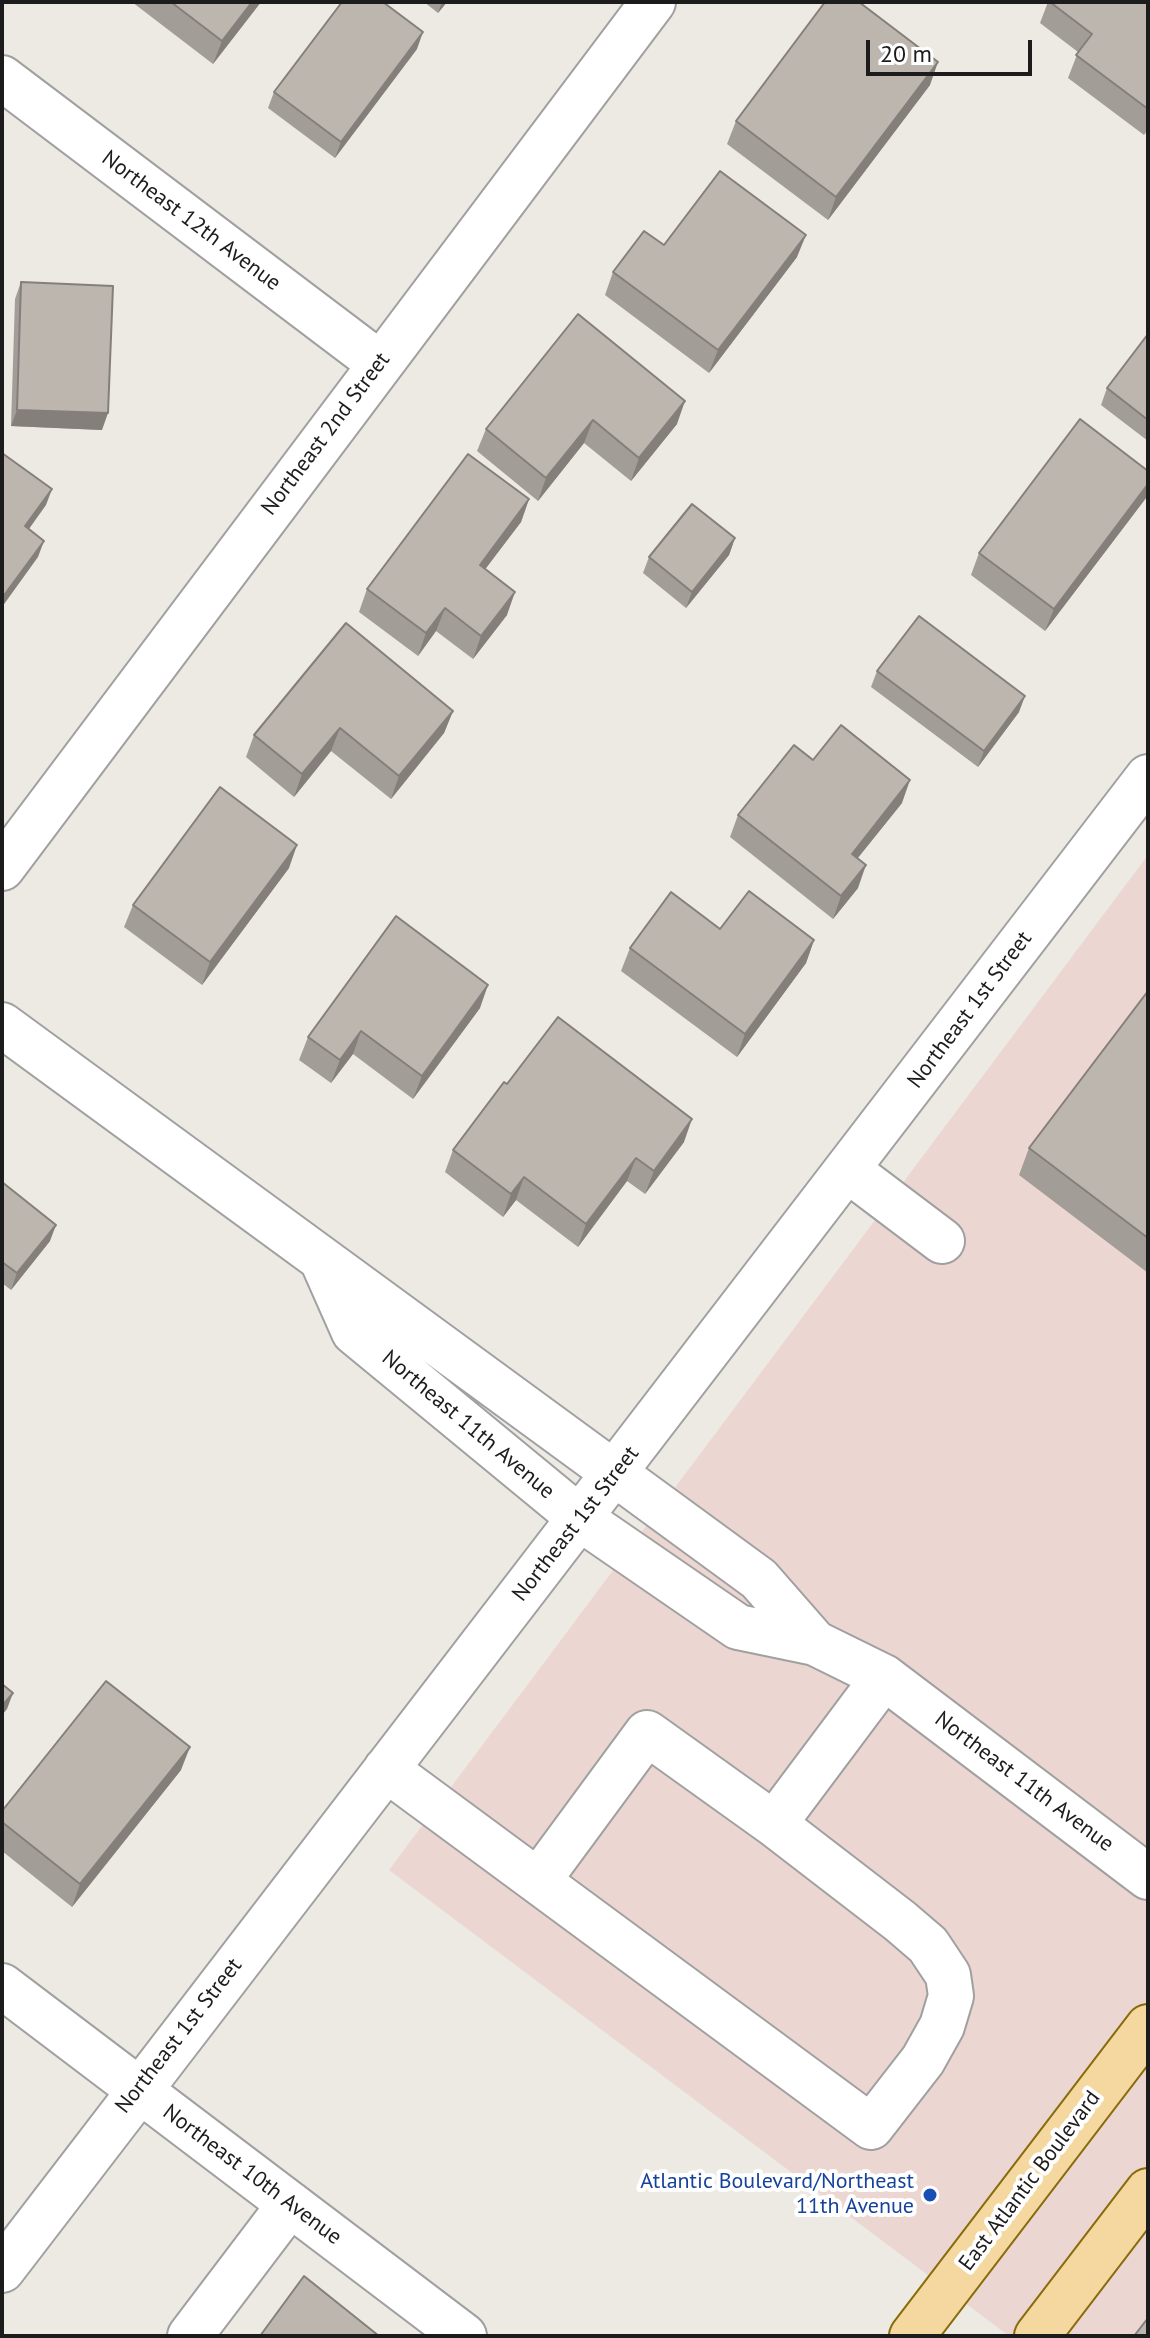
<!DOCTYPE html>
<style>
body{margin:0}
#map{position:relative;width:1150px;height:2338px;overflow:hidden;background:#eceae2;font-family:"PT Sans",sans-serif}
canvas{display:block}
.frame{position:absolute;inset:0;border:4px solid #1c1c1c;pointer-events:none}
.scale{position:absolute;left:866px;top:40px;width:166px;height:36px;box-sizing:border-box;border:4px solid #1c1c1c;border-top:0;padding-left:10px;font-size:24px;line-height:28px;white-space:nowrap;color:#1c1c1c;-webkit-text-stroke:6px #fff;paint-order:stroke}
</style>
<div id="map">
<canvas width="1150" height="2338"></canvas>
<div class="frame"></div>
<div class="scale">20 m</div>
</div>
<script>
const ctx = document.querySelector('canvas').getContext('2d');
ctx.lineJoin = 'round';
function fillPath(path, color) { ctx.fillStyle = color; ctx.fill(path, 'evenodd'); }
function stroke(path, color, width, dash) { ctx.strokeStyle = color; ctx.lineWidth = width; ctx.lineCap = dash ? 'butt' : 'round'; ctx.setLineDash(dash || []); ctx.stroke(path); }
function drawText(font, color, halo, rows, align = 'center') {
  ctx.font = font + ' "PT Sans",sans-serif'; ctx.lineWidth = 8; ctx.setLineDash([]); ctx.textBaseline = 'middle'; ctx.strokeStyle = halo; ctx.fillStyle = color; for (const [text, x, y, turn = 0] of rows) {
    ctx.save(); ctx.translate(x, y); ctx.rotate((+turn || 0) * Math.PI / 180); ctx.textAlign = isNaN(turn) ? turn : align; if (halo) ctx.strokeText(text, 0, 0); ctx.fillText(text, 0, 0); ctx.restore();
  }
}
fillPath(new Path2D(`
 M 1148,855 L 1148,2336 L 1009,2336 L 389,1870 Z`), '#ecd6d2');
const minor = new Path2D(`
 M 2,78 L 379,363
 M 2,868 L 653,2
 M 2,1025 L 759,1579 L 815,1643
 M 848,1170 L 942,1241
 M 323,1262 L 354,1332 L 581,1519 L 738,1627 L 815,1643 L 884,1677 L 1148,1877
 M 386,1769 L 871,2127 L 923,2060 L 942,2026 L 951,1996 L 948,1975 L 928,1945 L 900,1921 L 774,1824 L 647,1733 L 538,1881
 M 774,1824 L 884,1677
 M 2,1986 L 464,2336
 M 2,2270 L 1148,777
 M 190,2336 L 290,2204`);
const major = new Path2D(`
 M 912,2336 L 1148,2027
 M 1037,2336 L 1148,2191`);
stroke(minor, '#a0a0a0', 48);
stroke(major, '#886b0b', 48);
stroke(minor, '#fff', 44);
stroke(major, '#f4d89f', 44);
fillPath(new Path2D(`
 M 132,2 L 261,2 L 213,64 Z
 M 424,2 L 447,2 L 438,13 Z
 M 1048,2 L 1148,2 L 1148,130 L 1144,135 L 1068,78 L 1078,52 L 1040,23 Z
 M 417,49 L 335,158 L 268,108 L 274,92 Z
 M 930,85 L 828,220 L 727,144 L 736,121 Z
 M 664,245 L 797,257 L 709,373 L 605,295 L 613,272 Z
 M 21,282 L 102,430 L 11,426 L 15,299 Z
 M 578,314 L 677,424 L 631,481 L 584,443 L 538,501 L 477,451 L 486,429 Z
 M 1148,334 L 1148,441 L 1101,405 L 1107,388 Z
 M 1146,498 L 1045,631 L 971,575 L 979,553 Z
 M 529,499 L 521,522 L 485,569 L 507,615 L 473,659 L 436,631 L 418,656 L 359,612 L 367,589 Z
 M 735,538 L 729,555 L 686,608 L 643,573 L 649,557 Z
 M 877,671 L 1019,712 L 978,767 L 871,687 Z
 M 453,711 L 444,733 L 391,799 L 331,751 L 294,797 L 246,757 L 254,735 Z
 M 813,760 L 902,803 L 858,858 L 858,888 L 833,919 L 730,837 L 738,815 Z
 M 289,868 L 202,985 L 124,927 L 133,905 Z
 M 720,929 L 814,940 L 806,963 L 737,1057 L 621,971 L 630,948 Z
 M 1148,991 L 1148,1273 L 1019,1175 L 1029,1148 Z
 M 480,1008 L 413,1099 L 353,1054 L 331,1083 L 299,1060 L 308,1037 Z
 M 507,1084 L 684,1142 L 645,1194 L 627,1181 L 578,1247 L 516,1200 L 503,1217 L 445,1172 L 453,1150 Z
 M 2,1182 L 50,1241 L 11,1290 L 2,1283 Z
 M 181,1770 L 72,1907 L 2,1851 L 2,1811 Z`), '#a29d96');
fillPath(new Path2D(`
 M 252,2 L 261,2 L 213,64 L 222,41 Z
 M 442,2 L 447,2 L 438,13 Z
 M 423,32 L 417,49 L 335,158 L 341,142 Z
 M 938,62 L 930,85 L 828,220 L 836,197 Z
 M 806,235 L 797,257 L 709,373 L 718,350 Z
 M 685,401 L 677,424 L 631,481 L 639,458 Z
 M 17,410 L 108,413 L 102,430 L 11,426 Z
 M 593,420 L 584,443 L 538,501 L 546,478 Z
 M 1148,484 L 1148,492 L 1146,498 L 1045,631 L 1054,609 Z
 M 52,489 L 46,505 L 19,543 L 25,526 Z
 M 529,499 L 521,522 L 471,588 L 480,565 Z
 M 735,538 L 729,555 L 686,608 L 692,592 Z
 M 44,541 L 38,557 L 2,607 L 2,598 Z
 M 515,592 L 507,615 L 473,659 L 481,636 Z
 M 445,608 L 436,631 L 418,656 L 426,633 Z
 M 1025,696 L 1019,712 L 978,767 L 984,751 Z
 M 453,711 L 444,733 L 391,799 L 399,776 Z
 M 340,728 L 331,751 L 294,797 L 302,774 Z
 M 910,780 L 902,803 L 843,876 L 852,854 Z
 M 297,845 L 289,868 L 202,985 L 210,962 Z
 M 866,865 L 858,888 L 833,919 L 841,896 Z
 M 814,940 L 806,963 L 737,1057 L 745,1034 Z
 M 488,985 L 480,1008 L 413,1099 L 422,1076 Z
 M 361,1031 L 353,1054 L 331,1083 L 340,1060 Z
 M 692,1119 L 684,1142 L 645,1194 L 654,1171 Z
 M 636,1158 L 627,1181 L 578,1247 L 586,1224 Z
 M 524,1177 L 516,1200 L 503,1217 L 511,1194 Z
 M 56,1225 L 50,1241 L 11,1290 L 17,1273 Z
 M 13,1693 L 7,1709 L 2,1715 L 2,1706 Z
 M 190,1747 L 181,1770 L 72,1907 L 80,1884 Z`), '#847f7a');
const building = new Path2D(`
 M 171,2 L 252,2 L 222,41 Z
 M 342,2 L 383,2 L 423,32 L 341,142 L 274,92 Z
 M 825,2 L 859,2 L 938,62 L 836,197 L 736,121 Z
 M 1050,2 L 1148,2 L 1148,109 L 1076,55 L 1092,34 Z
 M 720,171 L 806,235 L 718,350 L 613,272 L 644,231 L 664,245 Z
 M 21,282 L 113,286 L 108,413 L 17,410 Z
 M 578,314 L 685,401 L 639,458 L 593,420 L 546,478 L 486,429 Z
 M 1148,334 L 1148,420 L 1107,388 Z
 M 1080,419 L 1148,471 L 1148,484 L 1054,609 L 979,553 Z
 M 2,453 L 52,489 L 25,526 L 44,541 L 2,598 Z
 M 468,454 L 529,499 L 480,565 L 515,592 L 481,636 L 445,608 L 426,633 L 367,589 Z
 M 692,504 L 735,538 L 692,592 L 649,557 Z
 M 919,616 L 1025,696 L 984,751 L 877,671 Z
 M 346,623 L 453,711 L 399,776 L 340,728 L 302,774 L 254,735 Z
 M 841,725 L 910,780 L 852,854 L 866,865 L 841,896 L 738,815 L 794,745 L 813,760 Z
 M 220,787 L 297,845 L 210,962 L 133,905 Z
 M 749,891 L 814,940 L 745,1034 L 630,948 L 671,892 L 720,929 Z
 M 396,916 L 488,985 L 422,1076 L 361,1031 L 340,1060 L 308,1037 Z
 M 1148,991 L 1148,1238 L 1029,1148 Z
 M 558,1017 L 692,1119 L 654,1171 L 636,1158 L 586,1224 L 524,1177 L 511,1194 L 453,1150 L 504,1082 L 507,1084 Z
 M 2,1182 L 56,1225 L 17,1273 L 2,1262 Z
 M 106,1681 L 190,1747 L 80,1884 L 2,1822 L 2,1811 Z
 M 2,1684 L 13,1693 L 2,1706 Z
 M 304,2276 L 379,2336 L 260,2336 Z
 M 1148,2318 L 1148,2336 L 1134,2336 Z`);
fillPath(building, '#bcb6af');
stroke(building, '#847f7a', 2);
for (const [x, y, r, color] of [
 [930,2195,8,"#1a4fb4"]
]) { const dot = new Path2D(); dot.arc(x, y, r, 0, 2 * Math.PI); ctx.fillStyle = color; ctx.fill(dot); stroke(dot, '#fff', 3); }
drawText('22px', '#1c1c1c', '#fff', [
 ["Northeast 12th Avenue",191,221,37],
 ["Northeast 2nd Street",326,434,-53],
 ["Northeast 1st Street",970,1010,-53],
 ["Northeast 11th Avenue",468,1425,40],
 ["Northeast 1st Street",576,1524,-52],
 ["Northeast 11th Avenue",1024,1782,37],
 ["Northeast 1st Street",179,2036,-52],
 ["Northeast 10th Avenue",252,2175,37],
 ["East Atlantic Boulevard",1030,2181,-53]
]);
drawText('22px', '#164399', '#fff', [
 ["Atlantic Boulevard/Northeast",914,2182],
 ["11th Avenue",914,2207]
], 'right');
</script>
